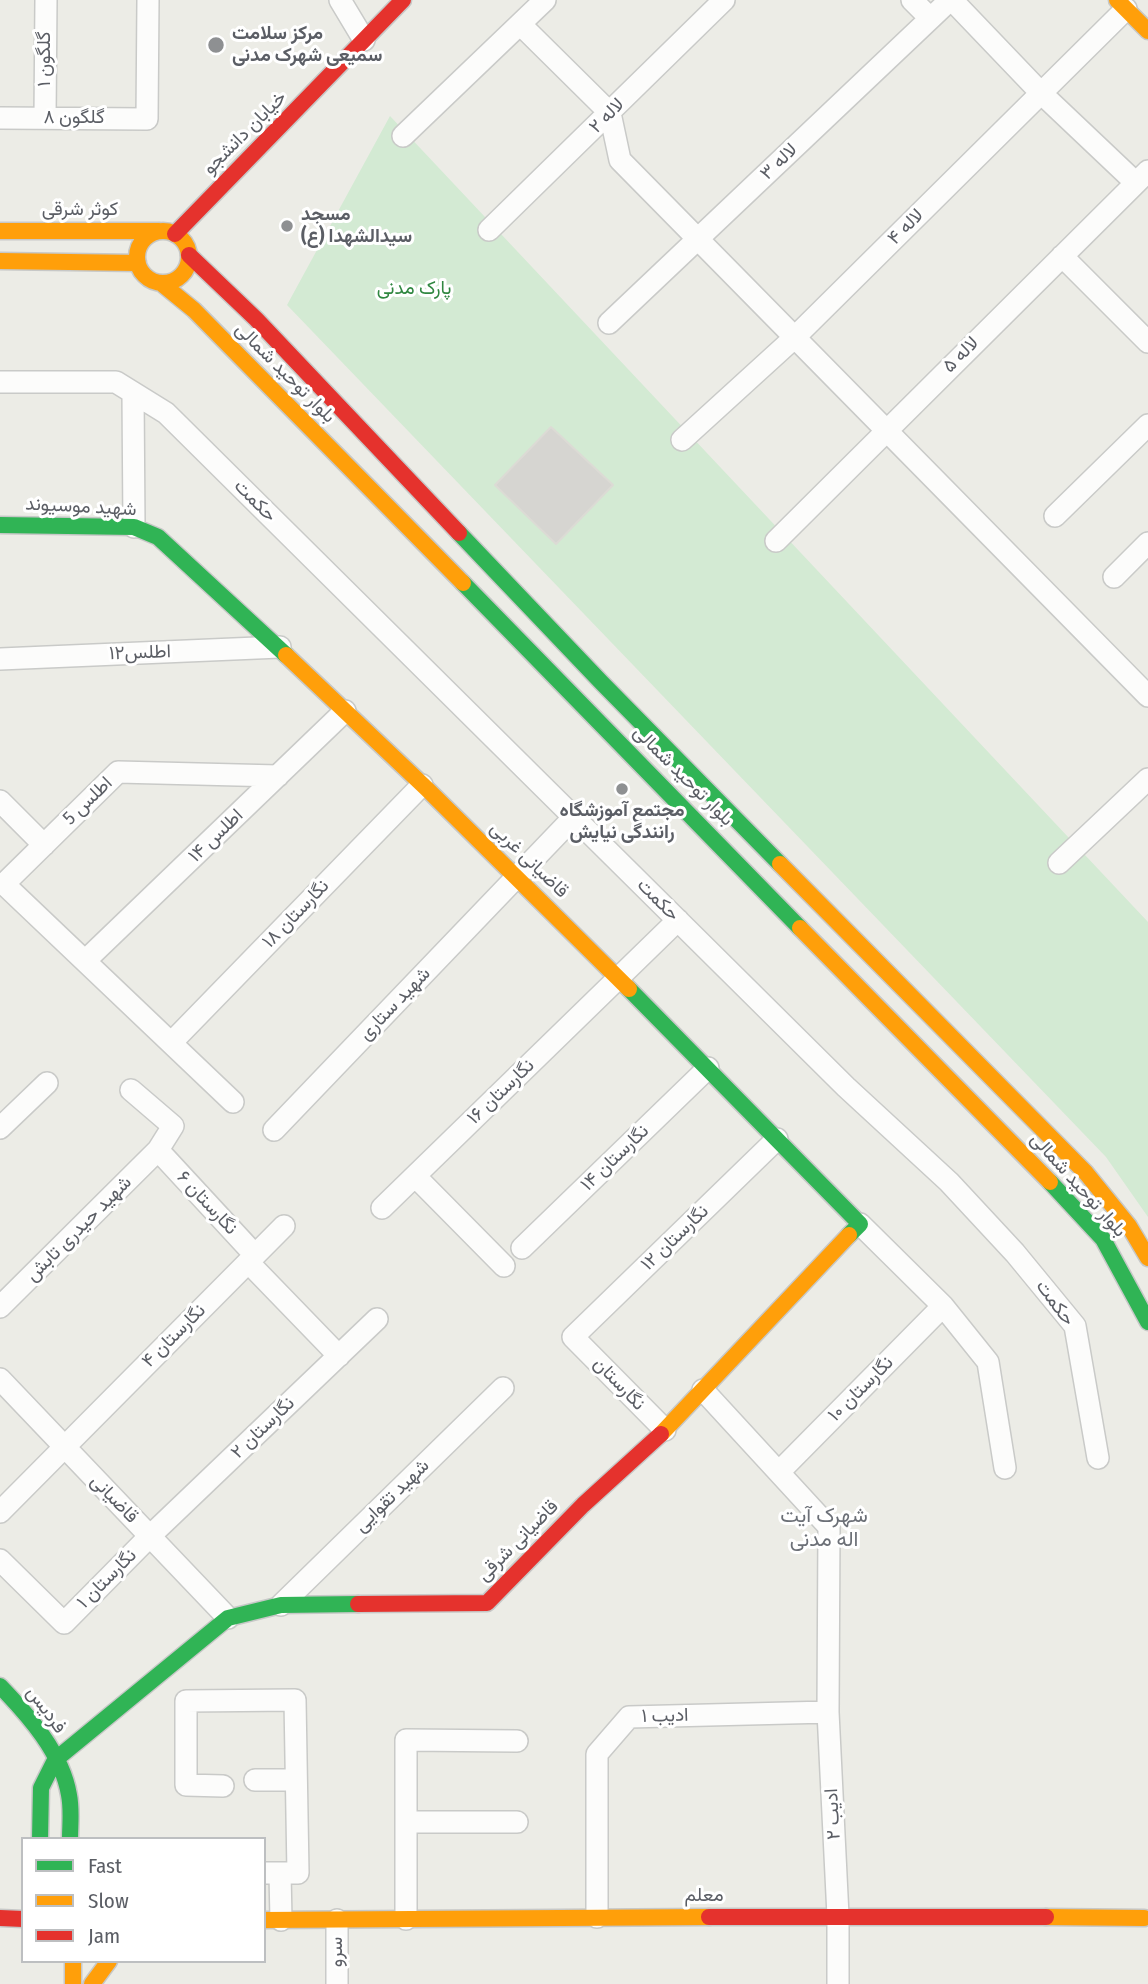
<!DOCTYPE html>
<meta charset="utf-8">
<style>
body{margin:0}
#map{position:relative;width:1148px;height:1984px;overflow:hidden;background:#ecece6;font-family:"Fira Sans Condensed",sans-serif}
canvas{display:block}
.legend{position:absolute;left:21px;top:1837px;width:245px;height:126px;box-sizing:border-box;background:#fff;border:2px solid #bdbfc1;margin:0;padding:9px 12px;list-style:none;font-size:21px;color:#5b5e65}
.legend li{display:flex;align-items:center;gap:14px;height:35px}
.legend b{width:35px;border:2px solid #bdbfc1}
</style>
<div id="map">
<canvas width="1148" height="1984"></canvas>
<ul class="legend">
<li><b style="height:9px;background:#30b455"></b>Fast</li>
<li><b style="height:9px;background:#ff9f0a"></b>Slow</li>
<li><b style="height:9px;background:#e5322d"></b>Jam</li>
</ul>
</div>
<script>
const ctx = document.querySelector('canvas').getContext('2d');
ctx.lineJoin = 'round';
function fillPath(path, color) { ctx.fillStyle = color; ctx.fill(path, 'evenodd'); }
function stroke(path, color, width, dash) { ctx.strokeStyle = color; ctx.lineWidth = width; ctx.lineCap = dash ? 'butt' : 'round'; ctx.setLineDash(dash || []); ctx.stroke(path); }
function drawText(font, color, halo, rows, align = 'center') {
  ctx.font = font + ' "Fira Sans Condensed",Vazirmatn,sans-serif'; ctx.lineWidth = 6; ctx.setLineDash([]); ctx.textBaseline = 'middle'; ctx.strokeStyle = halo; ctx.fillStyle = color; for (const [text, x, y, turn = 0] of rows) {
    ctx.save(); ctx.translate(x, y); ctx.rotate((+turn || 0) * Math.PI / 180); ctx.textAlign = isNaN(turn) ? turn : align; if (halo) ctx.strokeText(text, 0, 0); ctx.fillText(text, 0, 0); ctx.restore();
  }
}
fillPath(new Path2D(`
 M 390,116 L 1148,922 L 1148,1217 L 1106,1157 L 287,305 Z`), '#d3ead3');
const building = new Path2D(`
 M 551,427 L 613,485 L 556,544 L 495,485 Z`);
fillPath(building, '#d6d5d1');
stroke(building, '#dcdbd5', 2);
const street = new Path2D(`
 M 340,0 L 364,40
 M 912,0 L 930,18
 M 952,0 L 1041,93 L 1136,183
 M 520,24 L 610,113 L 620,160 L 1148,696
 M 0,118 L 147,119 L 148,0
 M 45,118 L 46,0
 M 403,136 L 545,0
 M 489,230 L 724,0
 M 1062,256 L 1148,342
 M 609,323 L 950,0
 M 0,382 L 116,382 L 166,413 L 846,1087 L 949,1182 L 1015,1253 L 1075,1326 L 1098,1458
 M 133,393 L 134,527
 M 682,440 L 794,338 L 1126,9
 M 1055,516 L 1148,425
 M 776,541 L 1148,171
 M 1114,577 L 1148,543
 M 0,659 L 280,647
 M 0,801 L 44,845
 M 1059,863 L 1148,779
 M 86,960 L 345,711
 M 171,1043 L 422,785
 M 233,1102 L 4,884 L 118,772 L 278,776
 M 0,1128 L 47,1083
 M 274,1130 L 574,817
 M 158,1150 L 255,1255
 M 415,1176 L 504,1266
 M 382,1208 L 678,920
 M 860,1224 L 943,1306 L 988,1362 L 1005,1468
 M 522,1248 L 708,1068
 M 248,1262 L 339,1356
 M 0,1307 L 158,1150 L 173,1126 L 131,1090
 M 0,1379 L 228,1618
 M 703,1390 L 829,1527 L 828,1712 L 838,1916 L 838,1984
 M 665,1430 L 573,1337 L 777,1139
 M 779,1472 L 943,1306
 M 0,1512 L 284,1226
 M 0,1560 L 64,1623 L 150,1536 L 377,1319
 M 281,1605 L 503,1388
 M 255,1780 L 296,1780
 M 223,1786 L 186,1785 L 186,1701 L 295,1700 L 298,1873 L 264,1873
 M 406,1822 L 517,1822
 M 280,1873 L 281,1920
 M 597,1917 L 597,1754 L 629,1717 L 828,1712
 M 406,1919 L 406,1740 L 517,1741
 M 337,1984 L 337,1920`);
const fast = new Path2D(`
 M 0,525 L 134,527 L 158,537 L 286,655
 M 459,533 L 601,682 L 780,864
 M 463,583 L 800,928
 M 629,989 L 860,1224 L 849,1235
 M 1050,1182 L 1103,1239 L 1148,1322
 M 0,1686 C 29,1716 62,1753 69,1795 C 72,1810 70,1825 70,1839
 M 40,1839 L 41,1788 L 55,1760 L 228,1618 L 281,1605 L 358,1604`);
const slow = new Path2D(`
 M 1117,0 L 1148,31
 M 0,231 L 159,231
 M137 257a26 26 0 1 1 52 0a26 26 0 1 1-52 0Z
 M 0,261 L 138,263
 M 161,283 L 194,310 L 463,583
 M 286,655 L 427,789 L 629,989
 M 780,864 L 1086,1173 L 1129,1226 L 1148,1258
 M 800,928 L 1050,1182
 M 661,1434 L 849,1235
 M 1046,1917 L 1144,1918
 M 264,1920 L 709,1917
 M 73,1961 L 73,1984
 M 92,1984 L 109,1961`);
const jam = new Path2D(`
 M 175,234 L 403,0
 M 189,255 L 256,319 L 459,533
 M 358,1604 L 487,1603 L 583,1505 L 661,1434
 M 709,1917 L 1046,1917
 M 0,1918 L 23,1919`);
stroke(street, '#c9cac8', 24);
stroke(fast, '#c7c8c7', 19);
stroke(slow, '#c7c8c7', 19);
stroke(jam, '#c7c8c7', 19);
stroke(street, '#fcfcfb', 21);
stroke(fast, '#30b455', 16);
stroke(slow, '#ff9f0a', 16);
stroke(jam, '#e5322d', 16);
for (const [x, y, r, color] of [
 [216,45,9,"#8e9092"],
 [287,226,7,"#8e9092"],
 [622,789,7,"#8e9092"]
]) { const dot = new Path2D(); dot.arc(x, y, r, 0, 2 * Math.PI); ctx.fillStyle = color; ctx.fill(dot); stroke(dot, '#fff', 2.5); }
drawText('bold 19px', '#5b5e65', '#fff', [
 ["مرکز سلامت",232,34],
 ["سمیعی شهرک مدنی",232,56],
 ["مسجد",301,215],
 ["سیدالشهدا (ع)",301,237],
 ["مجتمع آموزشگاه",622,811,"center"],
 ["رانندگی نیایش",622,833,"center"]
], 'left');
drawText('19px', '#5b5e65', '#fff', [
 ["گلگون ۱",45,59,-90],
 ["لاله ۲",607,116,-45],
 ["گلگون ۸",74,118],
 ["خیابان دانشجو",245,133,-45],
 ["لاله ۳",779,162,-44],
 ["کوثر شرقی",80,210],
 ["لاله ۴",906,227,-45],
 ["لاله ۵",961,355,-45],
 ["بلوار توحید شمالی",285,373,45],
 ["حکمت",255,501,45],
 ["شهید موسیوند",81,507,3],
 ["اطلس۱۲",140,653,-2],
 ["بلوار توحید شمالی",683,776,45],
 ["اطلس 5",88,801,-44],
 ["اطلس ۱۴",216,836,-44],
 ["قاضیانی غربی",529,860,44],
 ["حکمت",658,900,45],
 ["نگارستان ۱۸",296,914,-46],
 ["شهید ستاری",395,1004,-46],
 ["نگارستان ۱۶",501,1092,-44],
 ["نگارستان ۱۴",615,1158,-44],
 ["بلوار توحید شمالی",1078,1185,48],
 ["نگارستان ۶",207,1203,47],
 ["شهید حیدری تابش",79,1229,-45],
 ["نگارستان ۱۲",675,1238,-44],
 ["حکمت",1055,1303,53],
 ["نگارستان ۴",174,1336,-45],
 ["نگارستان",619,1384,46],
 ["نگارستان ۱۰",861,1389,-45],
 ["نگارستان ۲",263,1428,-44],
 ["شهید تقوایی",392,1496,-44],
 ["قاضیانی",114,1499,46],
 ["قاضیانی شرقی",518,1541,-45],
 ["نگارستان ۱",107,1579,-45],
 ["فردیس",46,1710,54],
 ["ادیب ۱",665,1716,-2],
 ["ادیب ۲",833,1814,-93],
 ["معلم",704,1896],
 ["سرو",337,1952,-90]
]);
drawText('19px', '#308740', '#fff', [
 ["پارک مدنی",414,289]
]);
drawText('21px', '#6c7077', '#fff', [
 ["شهرک آیت",824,1516],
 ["اله مدنی",824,1540]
]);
</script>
